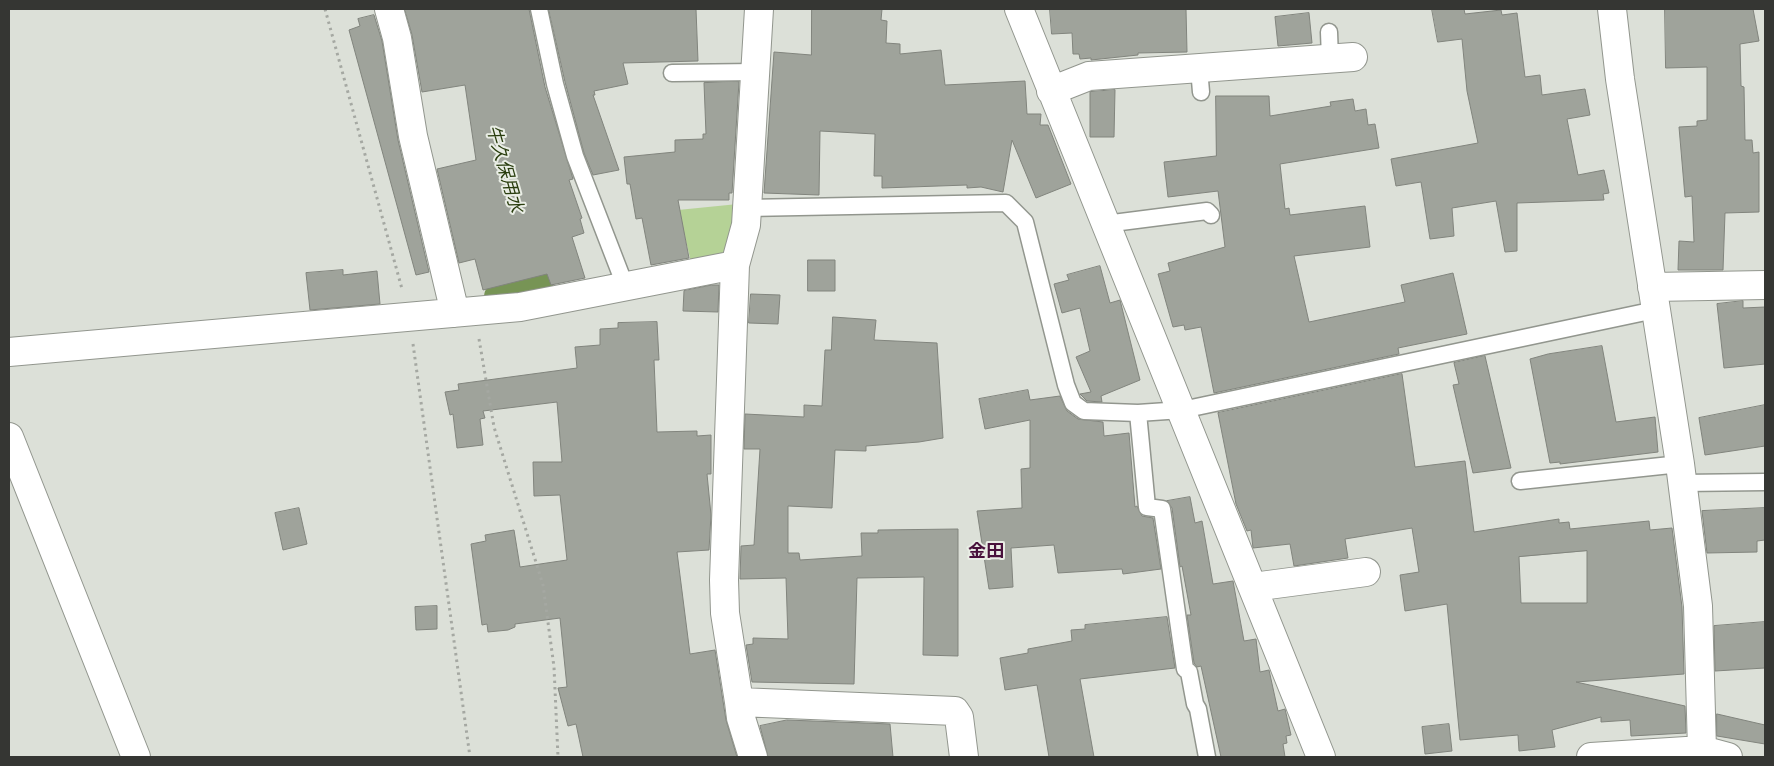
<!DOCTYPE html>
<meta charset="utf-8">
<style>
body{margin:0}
#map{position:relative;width:1774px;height:766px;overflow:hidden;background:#dce0d8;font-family:Arial,sans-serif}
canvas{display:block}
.frame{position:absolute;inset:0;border:10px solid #353633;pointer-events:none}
</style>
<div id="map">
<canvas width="1774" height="766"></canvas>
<div class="frame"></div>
</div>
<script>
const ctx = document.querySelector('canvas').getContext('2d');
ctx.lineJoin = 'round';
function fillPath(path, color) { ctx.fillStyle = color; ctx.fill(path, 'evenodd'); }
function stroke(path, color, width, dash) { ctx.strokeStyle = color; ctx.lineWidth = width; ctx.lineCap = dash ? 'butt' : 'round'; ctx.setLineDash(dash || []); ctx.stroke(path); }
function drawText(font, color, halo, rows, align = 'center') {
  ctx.font = font + ' Arial,"Noto Sans JP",sans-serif'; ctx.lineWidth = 4; ctx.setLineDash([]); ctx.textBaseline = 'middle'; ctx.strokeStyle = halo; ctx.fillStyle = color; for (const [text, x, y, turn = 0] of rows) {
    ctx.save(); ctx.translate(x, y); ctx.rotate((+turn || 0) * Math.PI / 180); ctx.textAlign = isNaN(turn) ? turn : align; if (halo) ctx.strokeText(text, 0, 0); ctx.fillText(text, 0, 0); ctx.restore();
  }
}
fillPath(new Path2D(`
 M 738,204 L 738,228 L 721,260 L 692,266 L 684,233 L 668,211 Z`), '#b5d296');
stroke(new Path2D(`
 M 499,297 L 533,292 L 539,281 L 525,237`), '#779455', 30);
const building = new Path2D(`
 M 405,9 L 529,9 L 545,87 L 573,179 L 569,180 L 582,218 L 580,219 L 584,233 L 572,237 L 585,278 L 551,285 L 547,274 L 483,290 L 475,259 L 459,263 L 437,169 L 476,160 L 465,85 L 422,92 L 412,35 Z
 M 549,9 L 696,9 L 698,61 L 623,63 L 628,84 L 594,91 L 595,95 L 593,95 L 619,170 L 593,175 L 584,153 L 565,82 Z
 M 812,9 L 882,9 L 881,20 L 887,21 L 886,43 L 900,44 L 900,54 L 941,50 L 945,85 L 1025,81 L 1027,114 L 1041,114 L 1040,125 L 1048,125 L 1071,184 L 1036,198 L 1012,140 L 1003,192 L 981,187 L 967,188 L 967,185 L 882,188 L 882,176 L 874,176 L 875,134 L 820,131 L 819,195 L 764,193 L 774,52 L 811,55 Z
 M 1050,9 L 1186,9 L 1187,52 L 1138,53 L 1138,55 L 1091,60 L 1091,58 L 1080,59 L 1079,54 L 1073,54 L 1072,33 L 1052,34 Z
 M 1432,9 L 1464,9 L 1465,14 L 1501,10 L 1502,15 L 1517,13 L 1525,77 L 1540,75 L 1542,95 L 1585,89 L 1590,115 L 1567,119 L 1578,175 L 1604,170 L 1609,193 L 1603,194 L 1604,200 L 1517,203 L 1517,251 L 1505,252 L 1496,201 L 1452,208 L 1454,236 L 1430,239 L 1421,182 L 1396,186 L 1391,159 L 1478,143 L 1467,91 L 1462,39 L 1438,42 Z
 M 1665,9 L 1753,9 L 1759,41 L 1740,44 L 1741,86 L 1744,87 L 1745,140 L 1752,140 L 1753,153 L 1759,152 L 1759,212 L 1725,213 L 1723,270 L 1678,270 L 1679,241 L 1694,242 L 1692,196 L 1685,197 L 1679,127 L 1697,126 L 1697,121 L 1707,120 L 1707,67 L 1666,68 Z
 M 1309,13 L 1312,43 L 1278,46 L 1275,17 Z
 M 374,15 L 382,41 L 398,140 L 429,272 L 416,275 L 349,30 L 360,26 L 358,19 Z
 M 739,82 L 732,193 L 729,193 L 729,200 L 678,200 L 689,258 L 651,265 L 642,218 L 636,219 L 630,184 L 627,184 L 624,157 L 675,152 L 675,140 L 703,139 L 703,134 L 706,134 L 704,83 Z
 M 1115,90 L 1114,137 L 1090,137 L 1090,92 Z
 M 1216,96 L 1269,96 L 1270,116 L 1331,106 L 1330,102 L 1353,99 L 1355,111 L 1366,109 L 1368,125 L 1375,124 L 1379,148 L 1280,164 L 1285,209 L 1289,208 L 1290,215 L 1365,206 L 1370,247 L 1294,256 L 1309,322 L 1405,302 L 1401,285 L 1453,273 L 1467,334 L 1398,348 L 1399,354 L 1214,393 L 1201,327 L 1185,330 L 1184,325 L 1173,327 L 1158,274 L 1170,271 L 1168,263 L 1225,247 L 1218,191 L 1168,197 L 1164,162 L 1216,156 Z
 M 808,260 L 835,260 L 835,291 L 808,291 Z
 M 1100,266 L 1110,303 L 1120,300 L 1140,380 L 1101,396 L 1102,402 L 1087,401 L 1080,394 L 1091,392 L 1076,357 L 1090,351 L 1080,308 L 1062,313 L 1054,284 L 1069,280 L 1067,275 Z
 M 343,270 L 343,275 L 377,271 L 380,304 L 310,310 L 306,273 Z
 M 712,285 L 719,285 L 718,312 L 683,311 L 684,291 Z
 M 751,294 L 780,295 L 778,324 L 749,323 Z
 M 1743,301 L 1743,308 L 1765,307 L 1765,364 L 1724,368 L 1717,304 Z
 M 833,317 L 876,320 L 874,340 L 937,343 L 943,438 L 919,442 L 866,446 L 866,451 L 835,450 L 832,508 L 788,506 L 788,553 L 799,553 L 800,560 L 862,556 L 861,533 L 878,533 L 878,530 L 958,529 L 958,656 L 923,655 L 924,577 L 857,578 L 854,684 L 752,682 L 746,645 L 753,644 L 753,638 L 788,639 L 786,578 L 740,579 L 741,546 L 754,545 L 760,449 L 744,449 L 745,414 L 804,417 L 804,405 L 822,406 L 825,350 L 831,350 Z
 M 657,322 L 659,360 L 654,360 L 657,432 L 697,431 L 697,436 L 711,435 L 711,474 L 707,474 L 711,515 L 709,550 L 677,552 L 690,654 L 715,650 L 726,720 L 737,757 L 583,757 L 576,724 L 568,726 L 558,688 L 567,687 L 560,618 L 515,624 L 515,627 L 508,630 L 488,632 L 487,624 L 482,625 L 471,544 L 486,541 L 485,535 L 514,530 L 520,567 L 567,560 L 560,495 L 534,496 L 533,462 L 562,462 L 557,402 L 483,411 L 485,418 L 480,419 L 483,445 L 457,448 L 453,414 L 450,415 L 445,392 L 459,390 L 458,384 L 577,368 L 575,347 L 600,345 L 600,329 L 618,328 L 618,323 Z
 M 1602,346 L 1616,422 L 1655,417 L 1658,452 L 1560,464 L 1560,462 L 1550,463 L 1530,359 L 1548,354 Z
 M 1485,356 L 1511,468 L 1473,473 L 1453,385 L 1459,384 L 1454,363 Z
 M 1402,374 L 1415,467 L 1465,461 L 1474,532 L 1559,519 L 1559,523 L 1569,522 L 1570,529 L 1649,521 L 1650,530 L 1672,528 L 1682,607 L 1684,674 L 1576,682 L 1685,706 L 1686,733 L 1631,736 L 1630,720 L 1601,722 L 1601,717 L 1552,730 L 1555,747 L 1519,751 L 1518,735 L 1460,740 L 1447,604 L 1405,611 L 1400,575 L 1419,572 L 1412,528 L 1345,539 L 1348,558 L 1294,566 L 1290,544 L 1253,548 L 1251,530 L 1247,531 L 1236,504 L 1218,413 ZM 1587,551 L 1587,603 L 1521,603 L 1519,557 Z
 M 1028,390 L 1030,400 L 1060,396 L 1067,411 L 1078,419 L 1103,422 L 1104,436 L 1129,433 L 1135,507 L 1137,506 L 1142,516 L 1153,518 L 1161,569 L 1123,574 L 1122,569 L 1058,573 L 1054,545 L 1011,548 L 1013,587 L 989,589 L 977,511 L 1022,508 L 1021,469 L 1030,468 L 1030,420 L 985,429 L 979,399 Z
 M 1765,405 L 1765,446 L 1705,455 L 1699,418 Z
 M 1190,497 L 1195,523 L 1202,521 L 1213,584 L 1233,581 L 1244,641 L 1256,639 L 1260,672 L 1269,670 L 1278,711 L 1285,709 L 1291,735 L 1286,736 L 1287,743 L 1283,744 L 1285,757 L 1221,757 L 1201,666 L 1197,667 L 1194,663 L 1187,615 L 1191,615 L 1182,566 L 1180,567 L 1172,508 L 1167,501 Z
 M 299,508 L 307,544 L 283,550 L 275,513 Z
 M 1765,508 L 1765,540 L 1757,541 L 1757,552 L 1707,553 L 1702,511 Z
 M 437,606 L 437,629 L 416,630 L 415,607 Z
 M 1167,617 L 1175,668 L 1080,679 L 1094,757 L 1049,757 L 1037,685 L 1005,690 L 1000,658 L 1028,653 L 1028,649 L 1072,641 L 1071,630 L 1085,629 L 1085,625 Z
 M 1765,622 L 1765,668 L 1715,671 L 1714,626 Z
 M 1717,714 L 1765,725 L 1765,744 L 1717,736 Z
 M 787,720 L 890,724 L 893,757 L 768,757 L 760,726 Z
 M 1449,724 L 1452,751 L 1425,754 L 1422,727 Z`);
fillPath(building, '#9fa39b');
stroke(building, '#81847d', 1);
const service = new Path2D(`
 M 539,9 L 555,84 L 575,156 L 626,288
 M 1329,32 L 1330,59
 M 1199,68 L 1201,92
 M 672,73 L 755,72
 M 747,208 L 1006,203 L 1025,222 L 1066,385 L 1073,403 L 1084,411 L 1138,413 L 1182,410 L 1655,310
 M 1105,224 L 1207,211 L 1211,215
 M 1138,413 L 1147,507 L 1162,509 L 1185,669 L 1189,672 L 1195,704 L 1198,709 L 1207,757
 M 1520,481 L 1680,464
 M 1682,483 L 1765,482`);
const minor = new Path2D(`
 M 389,9 L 397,38 L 413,136 L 455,313
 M 759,9 L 746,225 L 735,265 L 724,580 L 725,613 L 739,702 L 955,711 L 959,717 L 964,757
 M 1019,9 L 1321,757
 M 1612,9 L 1620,79 L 1680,464 L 1698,606 L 1702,750
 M 1051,91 L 1089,76 L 1353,57
 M 1652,287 L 1765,285
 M 9,352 L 520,307 L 735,265
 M 9,437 L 136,757
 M 1253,587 L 1366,572
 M 739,702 L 741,718 L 753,757
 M 1591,757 L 1702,750 L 1728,757`);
stroke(service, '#92968e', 19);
stroke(minor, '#92968e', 30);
stroke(new Path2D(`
 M 325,9 L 402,289
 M 479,339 L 494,427 L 543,585 L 554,667 L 558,757
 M 413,344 L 470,757`), '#a5a8a2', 3, [2.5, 4]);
stroke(service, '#fff', 16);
stroke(minor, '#fff', 28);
drawText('italic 18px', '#293d0e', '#e9ede5', [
 ["牛久保用水",504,169,74]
]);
drawText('bold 18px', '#49113c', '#e9ede5', [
 ["金田",986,552]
]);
</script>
